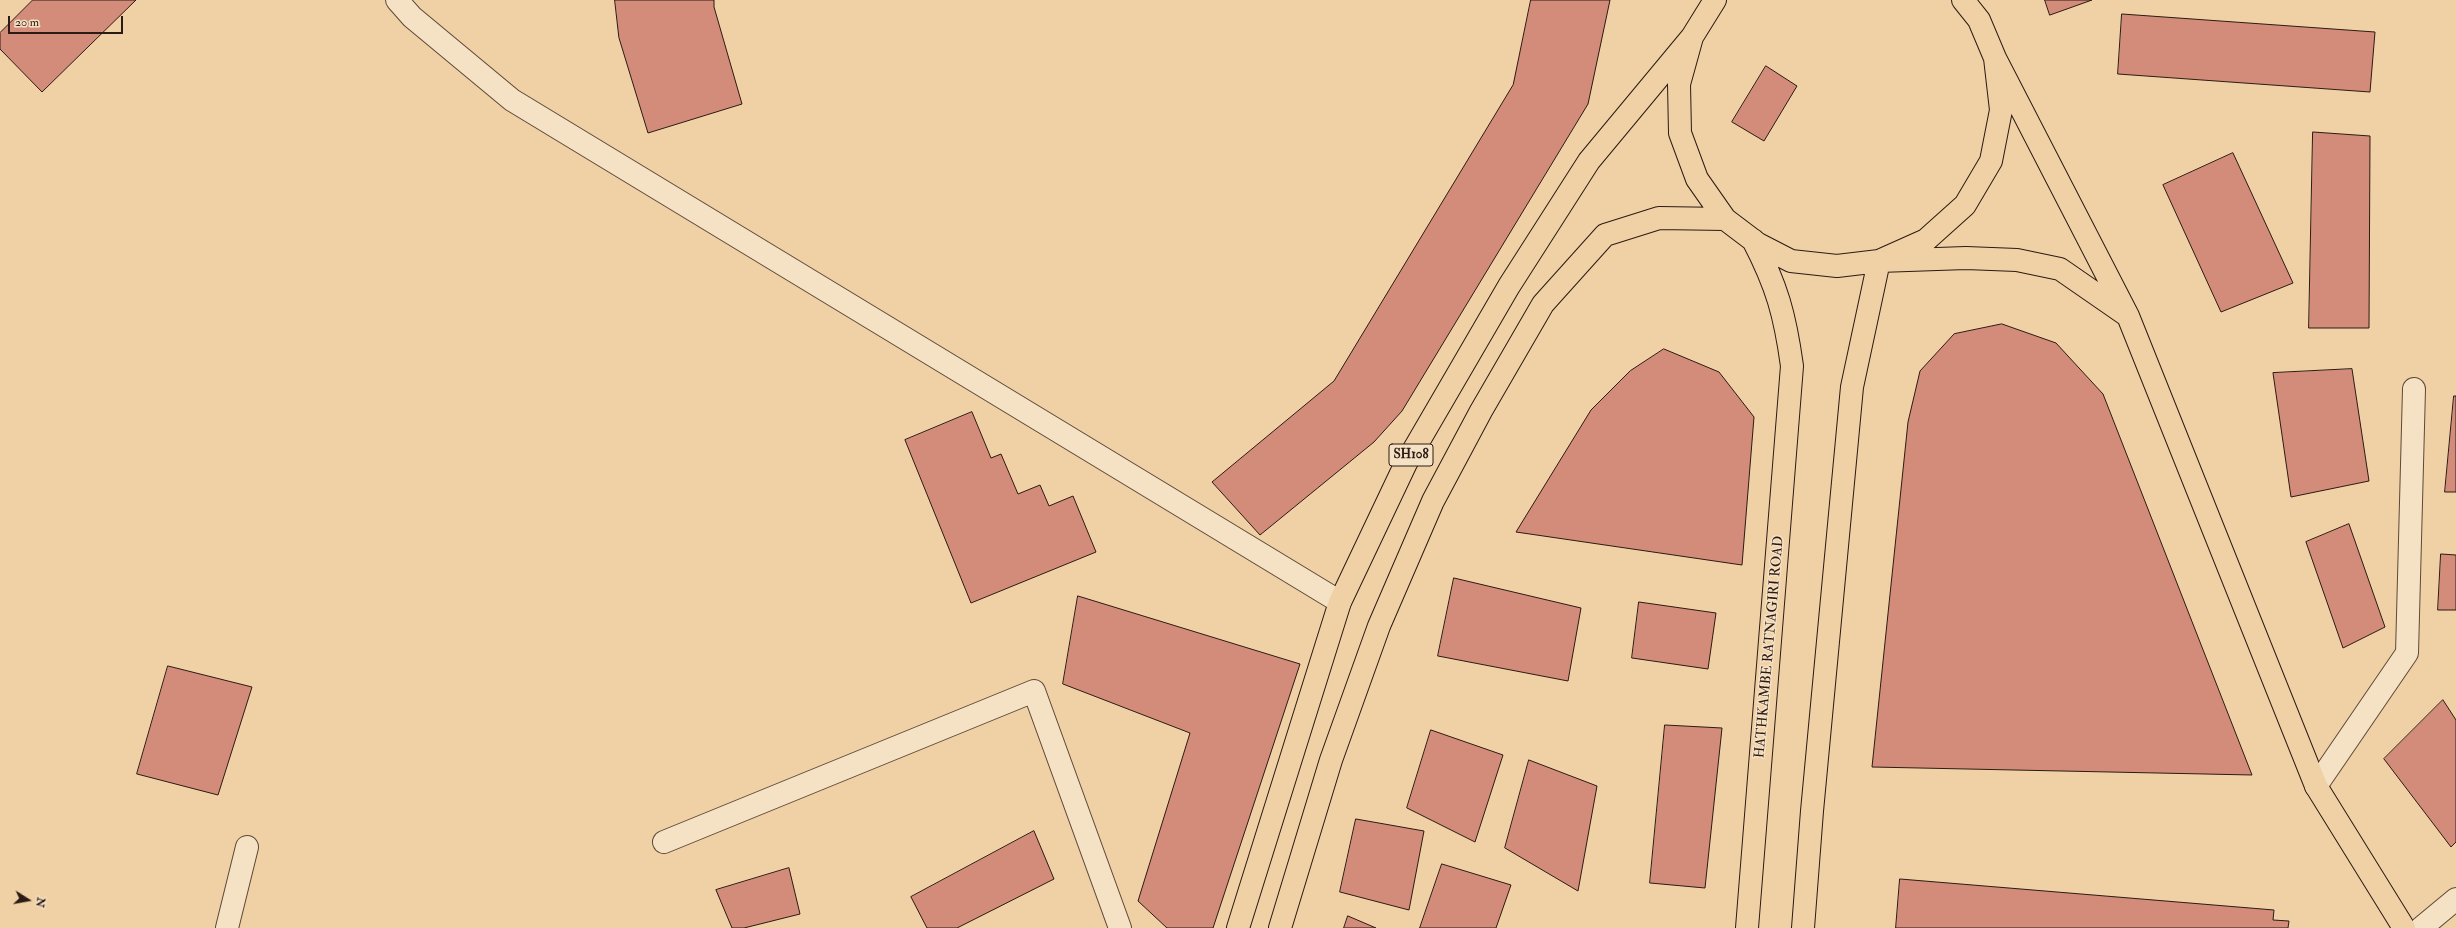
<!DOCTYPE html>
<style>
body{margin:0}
#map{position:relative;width:2456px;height:928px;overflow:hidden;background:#efd1a5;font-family:"IM FELL Double Pica",serif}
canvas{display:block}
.north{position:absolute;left:8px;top:880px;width:40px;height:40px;-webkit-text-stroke:3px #f5e1c4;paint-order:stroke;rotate:101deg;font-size:11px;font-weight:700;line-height:16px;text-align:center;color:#2c1a14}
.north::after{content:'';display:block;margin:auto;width:14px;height:18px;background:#2c1a14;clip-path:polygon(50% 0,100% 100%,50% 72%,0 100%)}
.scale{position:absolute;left:8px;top:16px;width:115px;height:18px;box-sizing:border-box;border:2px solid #2c1a14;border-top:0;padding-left:5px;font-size:12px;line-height:14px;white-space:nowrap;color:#2c1a14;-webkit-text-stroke:3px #f5e1c4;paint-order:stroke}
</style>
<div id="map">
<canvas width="2456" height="928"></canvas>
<div class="north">N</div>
<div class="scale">20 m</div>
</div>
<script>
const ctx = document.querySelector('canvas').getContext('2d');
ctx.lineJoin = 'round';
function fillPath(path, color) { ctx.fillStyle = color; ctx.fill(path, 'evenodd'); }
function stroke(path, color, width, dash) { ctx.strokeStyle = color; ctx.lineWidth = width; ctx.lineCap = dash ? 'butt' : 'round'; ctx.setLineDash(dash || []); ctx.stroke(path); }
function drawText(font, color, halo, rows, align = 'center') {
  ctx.font = font + ' "IM FELL Double Pica",serif'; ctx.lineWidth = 3; ctx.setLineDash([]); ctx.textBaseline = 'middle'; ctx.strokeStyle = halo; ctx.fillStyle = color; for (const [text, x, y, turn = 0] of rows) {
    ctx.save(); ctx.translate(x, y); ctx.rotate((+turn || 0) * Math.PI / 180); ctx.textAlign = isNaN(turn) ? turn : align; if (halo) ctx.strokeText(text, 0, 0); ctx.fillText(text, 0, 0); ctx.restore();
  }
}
const building = new Path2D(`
 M 33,0 L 136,0 L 42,92 L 0,49 L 0,33 Z
 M 615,0 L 714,0 L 714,7 L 742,104 L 648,133 L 619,38 Z
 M 1531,0 L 1610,0 L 1588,104 L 1402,411 L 1374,442 L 1260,535 L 1212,482 L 1334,381 L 1513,85 Z
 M 2045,0 L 2092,0 L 2050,15 Z
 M 2122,14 L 2375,32 L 2370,92 L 2118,74 Z
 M 1766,66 L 1797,86 L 1764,141 L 1732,122 Z
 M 2313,132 L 2370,136 L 2369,328 L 2309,328 Z
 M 2233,153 L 2293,283 L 2221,312 L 2163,185 Z
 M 2002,324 L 2056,343 L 2103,394 L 2252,775 L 1872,767 L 1908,422 L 1920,371 L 1954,334 Z
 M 1664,349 L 1719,372 L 1754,417 L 1742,565 L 1516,532 L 1591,410 L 1630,371 Z
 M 2352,369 L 2369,481 L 2291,497 L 2273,373 Z
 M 2454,396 L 2456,396 L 2456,492 L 2445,492 Z
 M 972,412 L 991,458 L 1001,454 L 1018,494 L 1040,485 L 1049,506 L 1073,496 L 1096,552 L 971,603 L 905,440 Z
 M 2349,524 L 2385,627 L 2343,648 L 2306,542 Z
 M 2441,554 L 2456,555 L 2456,610 L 2438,610 Z
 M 1454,578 L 1581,608 L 1568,681 L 1438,656 Z
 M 1078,596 L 1300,664 L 1213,928 L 1167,928 L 1138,901 L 1190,733 L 1063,684 Z
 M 1639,602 L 1716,613 L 1708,669 L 1632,658 Z
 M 168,666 L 252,687 L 218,795 L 137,774 Z
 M 2443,700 L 2456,720 L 2456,842 L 2451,847 L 2384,759 Z
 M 1665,725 L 1722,728 L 1705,888 L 1650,883 Z
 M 1431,730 L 1503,755 L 1475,842 L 1407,808 Z
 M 1529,760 L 1597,786 L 1578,891 L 1505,848 Z
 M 1356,819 L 1424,831 L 1409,910 L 1340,892 Z
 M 1034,831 L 1054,879 L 957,928 L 927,928 L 911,897 Z
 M 1442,864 L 1511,885 L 1496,928 L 1420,928 Z
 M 789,868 L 800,914 L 744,928 L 732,928 L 716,890 Z
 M 1900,879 L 2274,910 L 2273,920 L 2289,921 L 2288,928 L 1896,928 Z
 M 1348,916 L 1376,928 L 1344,928 Z`);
fillPath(building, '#d28c79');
stroke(building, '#2c1a14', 1);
const minor = new Path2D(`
 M 397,0 L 412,17 L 512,100 L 1340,602
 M 2316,786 L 2407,653 L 2414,389
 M 664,842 L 1034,691 L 1120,928
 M 227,928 L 247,847
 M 2421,928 L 2456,899`);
const major = new Path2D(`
 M 1715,0 L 1692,37 L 1679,84 L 1680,133 L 1697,179 L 1725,219 L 1758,244 L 1791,261 L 1837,266 L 1879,261 L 1926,240 L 1965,205 L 1991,161 L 2001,110 L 1995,58 L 1979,20 L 1963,0
 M 1995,58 L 2128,316 L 2316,786 L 2404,928
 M 1238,928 L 1340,602 L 1406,463 L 1509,286 L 1589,161 L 1692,37
 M 1280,928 L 1331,760 L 1379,626 L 1433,501 L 1481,411 L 1543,304 L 1605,235 L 1659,218 L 1725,219
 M 1747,928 L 1792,366 C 1785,315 1777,286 1753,240
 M 1803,928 L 1812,811 L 1852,387 L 1879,261 L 1966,258 L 2017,260 L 2060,269 L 2125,314`);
stroke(minor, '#5d4838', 24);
stroke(major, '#2c1a14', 24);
stroke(minor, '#f5e1c4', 22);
stroke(major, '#efd1a5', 22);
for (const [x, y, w] of [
 [1411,455,44]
]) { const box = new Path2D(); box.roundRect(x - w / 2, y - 11, w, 22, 3); ctx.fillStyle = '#f5e1c4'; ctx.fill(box); stroke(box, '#2c1a14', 1); }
drawText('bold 13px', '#2c1a14', null, [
 ["SH108",1411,455]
]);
drawText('14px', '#2c1a14', '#f5e1c4', [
 ["HATHKAMBE RATNAGIRI ROAD",1770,647,-85]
]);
</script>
